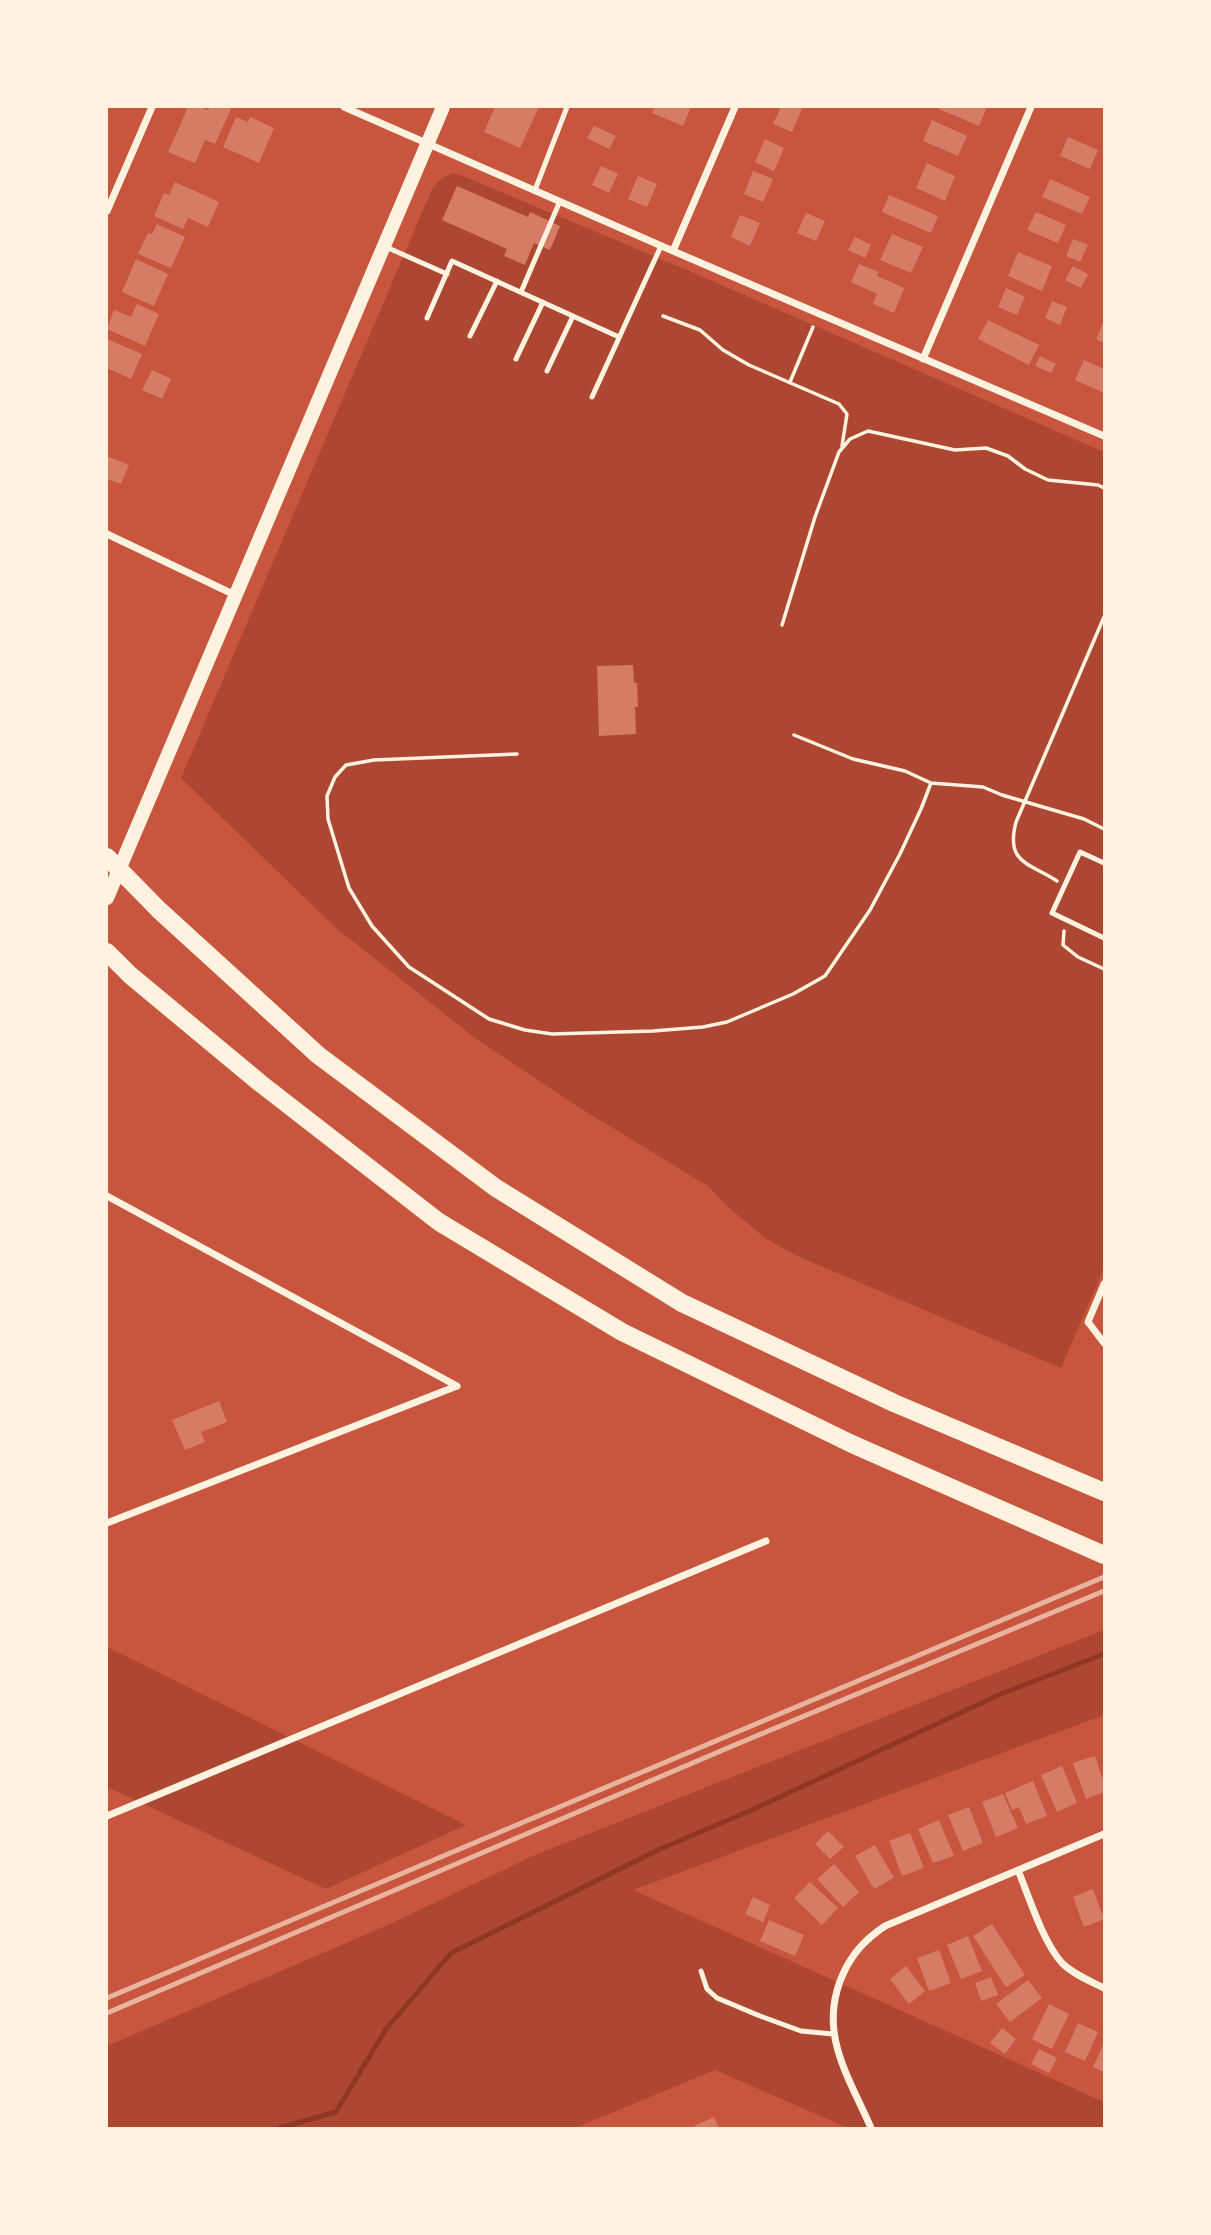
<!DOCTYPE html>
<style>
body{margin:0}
#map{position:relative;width:1211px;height:2235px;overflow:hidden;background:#c8553d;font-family:"PT Sans Narrow",sans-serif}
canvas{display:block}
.frame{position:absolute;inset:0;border:108px solid #fff3e0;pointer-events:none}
</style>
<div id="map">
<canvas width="1211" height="2235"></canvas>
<div class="frame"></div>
</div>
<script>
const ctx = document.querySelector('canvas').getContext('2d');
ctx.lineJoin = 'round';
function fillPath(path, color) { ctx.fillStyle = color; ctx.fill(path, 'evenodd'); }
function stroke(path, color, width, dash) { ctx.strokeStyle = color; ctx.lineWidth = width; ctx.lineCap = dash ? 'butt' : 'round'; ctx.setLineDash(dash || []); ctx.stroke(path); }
fillPath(new Path2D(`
 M 453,173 L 463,176 L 694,273 L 1104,452 L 1104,1268 L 1061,1368 L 795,1255 L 765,1238 L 728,1207 L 708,1186 L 580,1108 L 475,1038 L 336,928 L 181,778 L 432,189 L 442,178 Z
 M 1104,1630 L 1104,1715 L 633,1890 L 1104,2102 L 1104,2128 L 848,2128 L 715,2070 L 575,2128 L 107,2128 L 107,2046 L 390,1924 L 535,1855 Z
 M 107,1647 L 466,1825 L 326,1889 L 107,1787 Z`), '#ae4732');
stroke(new Path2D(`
 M 279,2128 L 336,2112 L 386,2029 L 451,1953 L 658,1850 L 754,1809 L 1001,1694 L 1104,1654`), '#8f3625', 5);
fillPath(new Path2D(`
 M 188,107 L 200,107 L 208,110 L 210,107 L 226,107 L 231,109 L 215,144 L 205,140 L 195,163 L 168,152 Z
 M 495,107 L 539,107 L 520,148 L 484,132 Z
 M 655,107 L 691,107 L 683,126 L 652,113 Z
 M 781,107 L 797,107 L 802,109 L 792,132 L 773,124 Z
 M 934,107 L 987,107 L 979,126 Z
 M 236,117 L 248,122 L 250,117 L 274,128 L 259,163 L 223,147 Z
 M 932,120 L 967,136 L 958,156 L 923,141 Z
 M 594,126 L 616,136 L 609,149 L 587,138 Z
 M 1068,137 L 1098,150 L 1090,169 L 1060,156 Z
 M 765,139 L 784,148 L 774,171 L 755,162 Z
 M 927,163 L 955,176 L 945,201 L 916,188 Z
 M 601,166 L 618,174 L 609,193 L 592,185 Z
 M 753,171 L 773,179 L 763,202 L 744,194 Z
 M 638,176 L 657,184 L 647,207 L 628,199 Z
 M 1050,179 L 1090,197 L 1082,214 L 1042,197 Z
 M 175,182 L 219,202 L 208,227 L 188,218 L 183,229 L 154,216 L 164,193 L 169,195 Z
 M 457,186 L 528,217 L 530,212 L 560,226 L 550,250 L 534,243 L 525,265 L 504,256 L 507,249 L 442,220 Z
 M 889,195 L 938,216 L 931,233 L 882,212 Z
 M 1036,212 L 1066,225 L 1058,243 L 1027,230 Z
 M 806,213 L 825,221 L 816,241 L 797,233 Z
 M 740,215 L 760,223 L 750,246 L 731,237 Z
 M 157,224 L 185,237 L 171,268 L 138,254 L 148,233 L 152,234 Z
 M 892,234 L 923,247 L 911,273 L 880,260 Z
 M 855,237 L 871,245 L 865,258 L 848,250 Z
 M 1073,239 L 1088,245 L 1080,262 L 1066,256 Z
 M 1018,252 L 1052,266 L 1042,291 L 1008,276 Z
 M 136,259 L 168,274 L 154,306 L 122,292 Z
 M 859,264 L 879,272 L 877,276 L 904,288 L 894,313 L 873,304 L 877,294 L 851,282 Z
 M 1073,266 L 1088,274 L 1081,288 L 1065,280 Z
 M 1006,288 L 1025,297 L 1017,315 L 998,307 Z
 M 1052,301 L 1067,307 L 1060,325 L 1045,318 Z
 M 137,304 L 159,314 L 145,346 L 107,329 L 114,310 L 131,317 Z
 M 988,320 L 1039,345 L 1029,365 L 978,339 Z
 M 1104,320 L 1104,343 L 1096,339 Z
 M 107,339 L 142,354 L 131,379 L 107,368 Z
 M 1040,356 L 1056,364 L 1051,373 L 1035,366 Z
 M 1084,360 L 1104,369 L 1104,393 L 1075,380 Z
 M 152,370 L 171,379 L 162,399 L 142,390 Z
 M 107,456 L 129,465 L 121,484 L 107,479 Z
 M 633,665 L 634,683 L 637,683 L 638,707 L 635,707 L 636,734 L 599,736 L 597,666 Z
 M 219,1401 L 227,1422 L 201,1432 L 205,1442 L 185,1450 L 172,1420 Z
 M 1095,1756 L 1104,1783 L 1104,1792 L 1086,1799 L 1073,1763 Z
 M 1062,1766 L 1077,1803 L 1057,1812 L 1041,1775 Z
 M 1033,1781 L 1047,1816 L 1026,1824 L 1019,1807 L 1012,1810 L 1005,1793 Z
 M 1003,1794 L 1018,1828 L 996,1837 L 982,1802 Z
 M 969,1807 L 983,1843 L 963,1851 L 948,1815 Z
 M 939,1820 L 954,1856 L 933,1863 L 918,1829 Z
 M 828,1831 L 844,1847 L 830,1859 L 815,1844 Z
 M 910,1833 L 924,1868 L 902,1876 L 889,1841 Z
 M 875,1845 L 894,1878 L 874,1889 L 855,1856 Z
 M 834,1864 L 859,1892 L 843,1907 L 817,1879 Z
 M 810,1882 L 838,1908 L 822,1925 L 794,1898 Z
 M 1093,1889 L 1104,1919 L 1084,1927 L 1073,1897 Z
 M 753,1897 L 770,1905 L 763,1922 L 745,1914 Z
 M 769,1920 L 804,1935 L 795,1956 L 760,1941 Z
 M 992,1924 L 1025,1975 L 1006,1987 L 973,1936 Z
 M 968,1936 L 982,1971 L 961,1979 L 947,1945 Z
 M 939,1950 L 951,1983 L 929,1991 L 917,1958 Z
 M 906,1966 L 925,1991 L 909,2004 L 890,1979 Z
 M 991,1977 L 998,1995 L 981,2001 L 975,1983 Z
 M 1028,1980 L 1042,1998 L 1010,2022 L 996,2004 Z
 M 1049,2004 L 1069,2014 L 1052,2049 L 1032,2039 Z
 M 1078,2023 L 1098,2032 L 1085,2061 L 1065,2052 Z
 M 1002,2028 L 1016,2039 L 1005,2054 L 990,2043 Z
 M 1104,2043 L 1104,2072 L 1093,2067 Z
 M 1039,2049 L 1057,2058 L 1049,2073 L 1031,2064 Z
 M 714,2117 L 719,2128 L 690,2128 Z`), '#d67c66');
stroke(new Path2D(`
 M 663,316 L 700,330 L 723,350 L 749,365 L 839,404 L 847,414 L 842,446
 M 790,382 L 813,327
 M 782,625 L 815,517 L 839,452 L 850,439 L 868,431 L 955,450 L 986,448 L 1008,456 L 1025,469 L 1048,480 L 1098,485 L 1104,488
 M 794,735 L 853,759 L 905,771 L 931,783
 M 517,754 L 374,760 L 346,765 L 335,777 L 327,796 L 328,819 L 349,888 L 372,926 L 409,967 L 489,1019 L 525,1030 L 552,1034 L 653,1031 L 703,1027 L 727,1022 L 793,994 L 825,976 L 870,910 L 900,854 L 921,809 L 931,783 L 983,787 L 1002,795 L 1084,819 L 1104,829
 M 1057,881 C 1030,863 1005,864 1016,822 L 1104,617
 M 1064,931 L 1063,945 L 1078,957 L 1104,969`), '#fff3e0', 3.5);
stroke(new Path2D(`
 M 535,190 L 567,107
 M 386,247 L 447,274
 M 521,292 L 560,201
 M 427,318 L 452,261 L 619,337
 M 470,336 L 497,281
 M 516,359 L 543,302
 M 547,371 L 573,316
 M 592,397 L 661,246
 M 1104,863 L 1080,852 L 1052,913 L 1104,938
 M 701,1971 L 707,1989 L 717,1998 L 760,2016 L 801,2031 L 833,2034`), '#fff3e0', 5);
stroke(new Path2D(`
 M 344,107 L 673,251 L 1104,436
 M 107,211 L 152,107
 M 673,251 L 735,107
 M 923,359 L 1031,107
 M 107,534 L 235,595
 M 107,1196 L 457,1386
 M 1104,1284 L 1088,1322 L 1104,1343
 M 107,1523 L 457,1386
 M 107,1816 L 766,1541
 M 1018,1870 C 1029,1897 1043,1942 1062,1963 C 1073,1974 1090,1981 1104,1988
 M 871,2128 C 848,2075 817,2032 843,1974 C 853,1952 866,1939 885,1926 L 1104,1834`), '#fff3e0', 7);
stroke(new Path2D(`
 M 107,898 L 443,107`), '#fff3e0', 14);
stroke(new Path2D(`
 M 107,857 L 159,910 L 318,1055 L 496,1188 L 682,1303 L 894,1403 L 1104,1492
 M 107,952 L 130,975 L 260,1083 L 439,1222 L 622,1332 L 852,1444 L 1104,1555`), '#fff3e0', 18);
stroke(new Path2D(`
 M 107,1998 L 1104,1577
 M 107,2013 L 730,1747 L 1104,1591`), '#e9b49f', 5);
</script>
